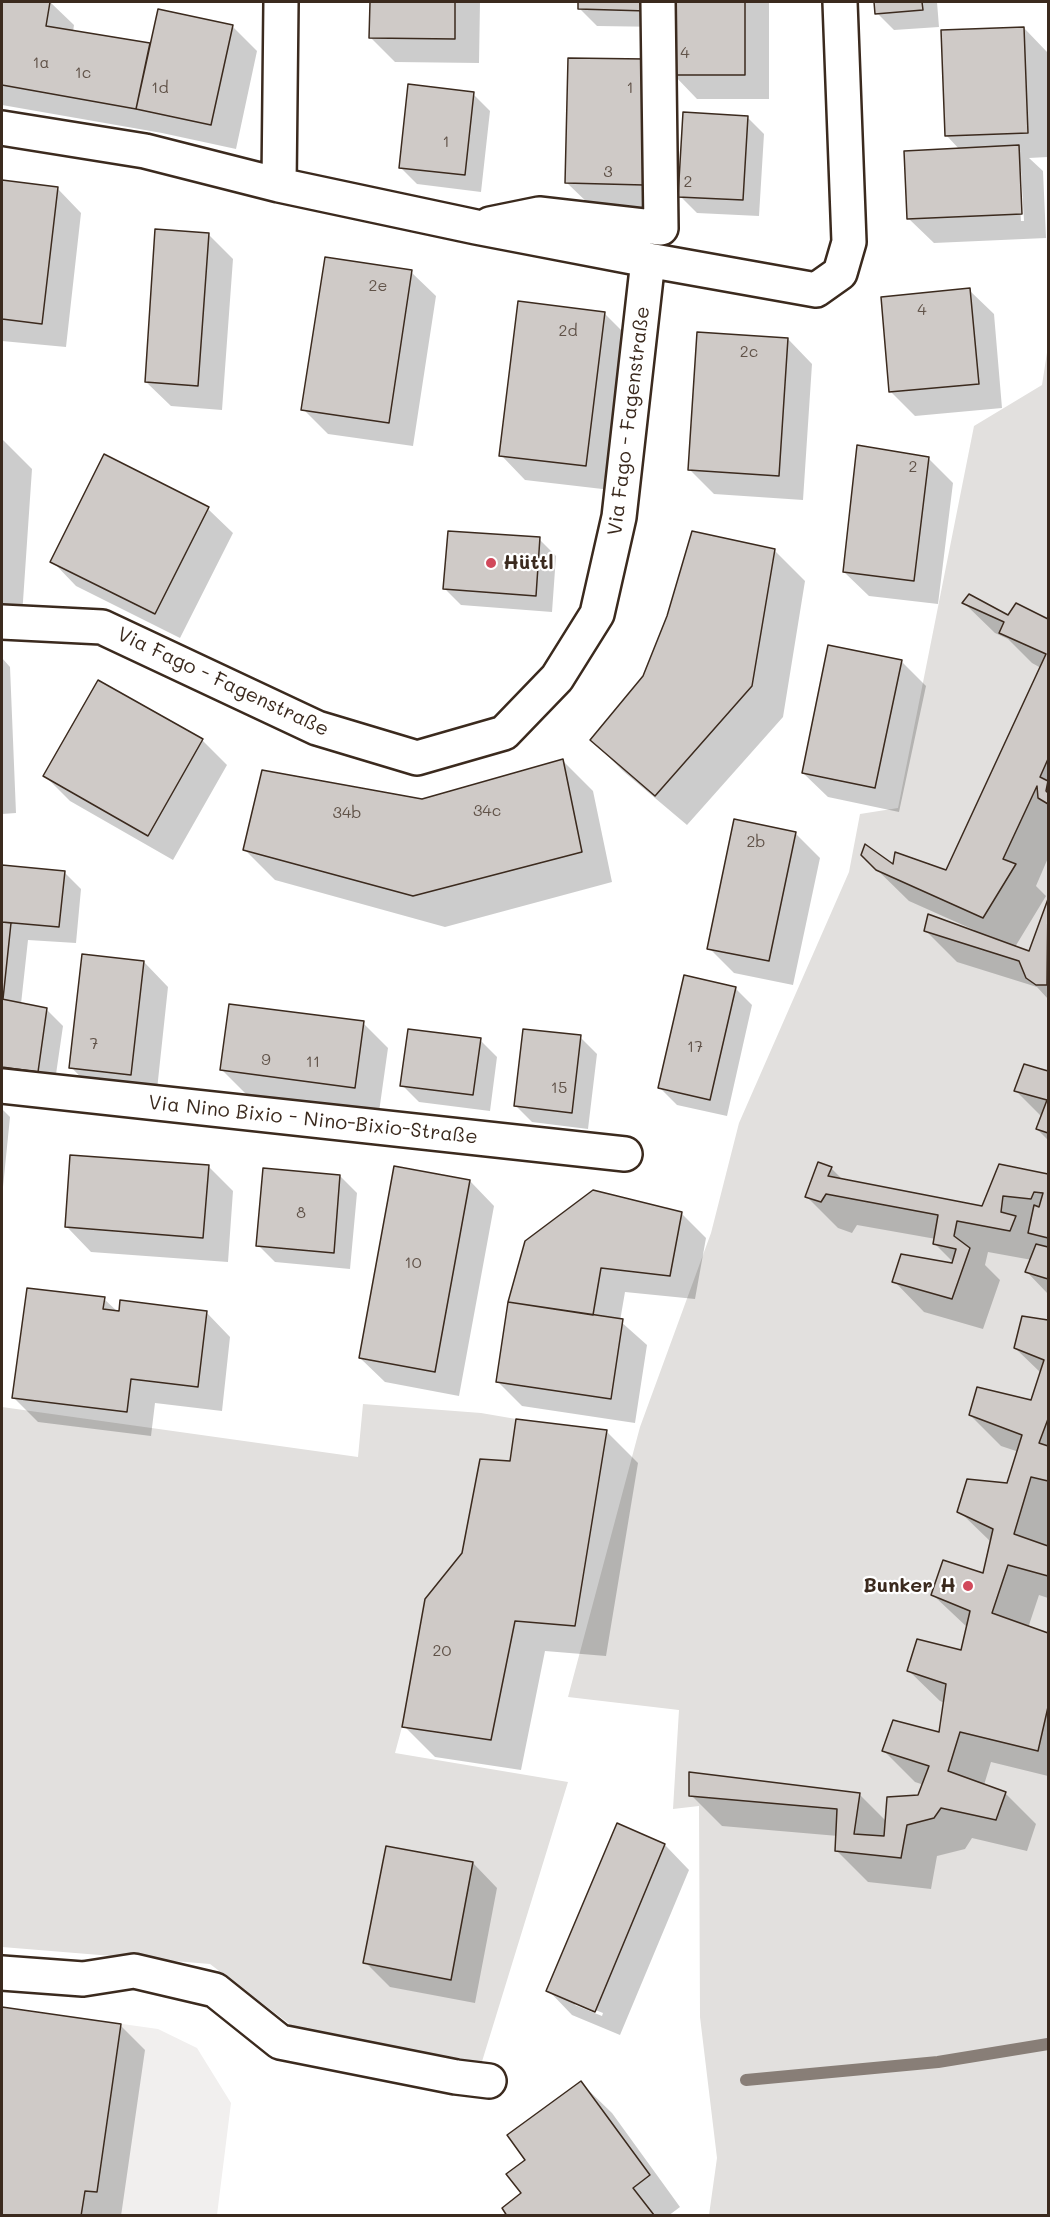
<!DOCTYPE html>
<meta charset="utf-8">
<style>
body{margin:0}
#map{position:relative;width:1050px;height:2217px;overflow:hidden;background:#fff;font-family:Mali,sans-serif}
canvas{display:block}
.frame{position:absolute;inset:0;border:3px solid #3b2a1e;pointer-events:none}
</style>
<div id="map">
<canvas width="1050" height="2217"></canvas>
<div class="frame"></div>
</div>
<script>
const ctx = document.querySelector('canvas').getContext('2d');
ctx.lineJoin = 'round';
function fillPath(path, color) { ctx.fillStyle = color; ctx.fill(path, 'evenodd'); }
function stroke(path, color, width, dash) { ctx.strokeStyle = color; ctx.lineWidth = width; ctx.lineCap = dash ? 'butt' : 'round'; ctx.setLineDash(dash || []); ctx.stroke(path); }
function drawText(font, color, halo, rows, align = 'center') {
  ctx.font = font + ' Mali,sans-serif'; ctx.lineWidth = 4.5; ctx.setLineDash([]); ctx.textBaseline = 'middle'; ctx.strokeStyle = halo; ctx.fillStyle = color; for (const [text, x, y, turn = 0] of rows) {
    ctx.save(); ctx.translate(x, y); ctx.rotate((+turn || 0) * Math.PI / 180); ctx.textAlign = isNaN(turn) ? turn : align; if (halo) ctx.strokeText(text, 0, 0); ctx.fillText(text, 0, 0); ctx.restore();
  }
}
fillPath(new Path2D(`
 M 2,2007 L 158,2029 L 197,2048 L 231,2103 L 217,2215 L 2,2216 Z`), '#f1efee');
fillPath(new Path2D(`
 M 1048,346 L 1048,2215 L 709,2215 L 717,2158 L 700,2017 L 699,1806 L 673,1809 L 679,1710 L 568,1697 L 640,1427 L 711,1233 L 739,1123 L 849,872 L 860,814 L 898,808 L 974,426 L 1042,385 Z
 M 363,1404 L 481,1413 L 516,1419 L 510,1461 L 462,1553 L 425,1599 L 402,1727 L 395,1753 L 568,1782 L 480,2068 L 304,2035 L 210,1964 L 2,1947 L 2,1407 L 358,1457 Z`), '#e2e0de');
fillPath(new Path2D(`
 M 2,2 L 50,2 L 74,25 L 73,32 L 151,45 L 232,26 L 257,51 L 236,149 L 162,133 L 2,105 Z
 M 371,2 L 480,2 L 479,63 L 395,62 L 371,38 Z
 M 580,2 L 665,2 L 664,27 L 597,26 L 580,9 Z
 M 673,2 L 769,2 L 769,99 L 697,99 L 673,74 Z
 M 876,2 L 937,2 L 939,27 L 894,30 L 877,13 Z
 M 1024,28 L 1048,53 L 1048,157 L 1029,158 L 1043,171 L 1046,238 L 934,243 L 909,219 L 960,150 L 947,136 ZM 1018,170 L 1021,170 L 1024,221 L 1021,221 Z
 M 569,59 L 668,209 L 592,207 L 567,183 Z
 M 473,94 L 490,111 L 481,192 L 417,184 L 400,167 Z
 M 747,117 L 764,134 L 759,216 L 697,213 L 680,196 Z
 M 2,182 L 57,188 L 81,213 L 66,347 L 2,341 Z
 M 208,234 L 233,259 L 222,410 L 171,406 L 146,382 Z
 M 411,272 L 436,296 L 413,446 L 328,434 L 303,409 Z
 M 969,290 L 994,314 L 1002,408 L 915,416 L 890,391 Z
 M 604,313 L 629,338 L 611,490 L 525,480 L 501,455 Z
 M 788,339 L 812,364 L 803,500 L 714,494 L 689,469 Z
 M 2,439 L 32,469 L 22,616 L 2,615 Z
 M 928,458 L 953,483 L 938,604 L 869,596 L 844,572 Z
 M 208,509 L 233,533 L 180,638 L 76,586 L 52,561 Z
 M 539,539 L 556,556 L 552,612 L 461,605 L 444,588 Z
 M 774,550 L 805,581 L 783,717 L 687,825 L 623,771 L 592,740 L 644,677 L 668,616 Z
 M 964,603 L 1008,617 L 1016,604 L 1048,621 L 1048,858 L 1036,886 L 1046,896 L 1015,947 L 1030,953 L 1048,903 L 1048,999 L 1037,987 L 957,962 L 926,931 L 973,932 L 974,930 L 909,901 L 862,855 L 894,866 L 947,872 L 1041,668 L 1032,663 L 1008,639 L 995,633 Z
 M 2,658 L 10,667 L 16,813 L 2,814 Z
 M 901,661 L 926,686 L 899,812 L 828,797 L 803,773 Z
 M 99,682 L 202,740 L 227,765 L 173,860 L 70,801 L 45,776 Z
 M 562,760 L 593,791 L 612,882 L 445,927 L 275,880 L 244,849 Z
 M 795,833 L 820,858 L 793,985 L 734,973 L 709,948 Z
 M 2,867 L 64,872 L 81,889 L 76,943 L 28,940 L 21,1004 L 46,1009 L 63,1026 L 54,1088 L 2,1081 Z
 M 144,962 L 168,987 L 156,1099 L 95,1092 L 71,1067 Z
 M 735,988 L 752,1005 L 727,1116 L 677,1105 L 660,1088 Z
 M 363,1023 L 388,1048 L 379,1112 L 246,1094 L 221,1069 Z
 M 580,1037 L 597,1054 L 588,1129 L 532,1122 L 515,1105 Z
 M 480,1040 L 497,1057 L 490,1111 L 419,1102 L 402,1085 Z
 M 1025,1066 L 1048,1072 L 1048,1140 L 1037,1129 L 1042,1117 L 1015,1090 Z
 M 2,1109 L 10,1117 L 3,1187 L 2,1187 Z
 M 208,1166 L 233,1191 L 228,1262 L 91,1252 L 67,1227 Z
 M 1000,1166 L 1048,1176 L 1048,1294 L 1027,1272 L 1032,1260 L 988,1252 L 985,1265 L 1000,1280 L 983,1329 L 924,1312 L 894,1281 L 957,1266 L 935,1244 L 936,1239 L 857,1225 L 852,1233 L 838,1228 L 807,1197 L 831,1168 L 843,1180 L 983,1208 Z
 M 340,1176 L 357,1193 L 350,1269 L 275,1262 L 258,1245 Z
 M 470,1181 L 494,1206 L 459,1396 L 385,1382 L 360,1358 Z
 M 593,1192 L 681,1213 L 706,1238 L 695,1299 L 625,1292 L 620,1321 L 647,1345 L 635,1423 L 522,1406 L 498,1382 Z
 M 104,1299 L 118,1312 L 206,1312 L 230,1337 L 222,1411 L 155,1403 L 151,1436 L 38,1422 L 13,1397 Z
 M 1023,1317 L 1048,1322 L 1048,1598 L 1039,1595 L 1028,1628 L 1048,1635 L 1048,1776 L 991,1762 L 984,1785 L 1005,1793 L 1036,1824 L 1027,1851 L 972,1838 L 965,1849 L 937,1856 L 931,1889 L 868,1882 L 837,1851 L 838,1836 L 722,1826 L 691,1795 L 859,1794 L 886,1821 L 919,1797 L 924,1785 L 915,1782 L 884,1751 L 940,1734 L 945,1703 L 940,1701 L 909,1671 L 962,1652 L 968,1628 L 933,1595 L 985,1575 L 992,1543 L 959,1511 L 1008,1485 L 1019,1452 L 1001,1446 L 970,1415 L 1032,1402 L 1041,1373 L 1015,1348 Z
 M 517,1421 L 607,1432 L 638,1463 L 606,1656 L 545,1651 L 521,1770 L 435,1757 L 404,1726 L 464,1554 L 512,1463 Z
 M 618,1825 L 665,1845 L 689,1870 L 620,2035 L 572,2015 L 548,1990 ZM 575,2002 L 603,2013 L 602,2016 L 575,2005 Z
 M 473,1863 L 497,1888 L 475,2003 L 390,1987 L 365,1962 Z
 M 2,2009 L 120,2025 L 145,2050 L 121,2216 L 2,2216 Z
 M 581,2083 L 612,2113 L 680,2207 L 668,2216 L 509,2216 L 523,2194 L 528,2160 Z`), '#0003');
stroke(new Path2D(`
 M 746,2080 L 938,2062 L 1048,2044`), '#887e77', 12);
const building = new Path2D(`
 M 2,2 L 50,2 L 46,26 L 150,43 L 136,109 L 2,85 Z
 M 370,2 L 455,2 L 455,39 L 369,38 Z
 M 578,2 L 648,2 L 647,11 L 578,9 Z
 M 672,2 L 745,2 L 745,75 L 671,75 Z
 M 874,2 L 922,2 L 923,10 L 875,14 Z
 M 158,9 L 233,25 L 211,125 L 136,109 Z
 M 1024,27 L 1028,133 L 945,136 L 941,30 Z
 M 568,58 L 646,59 L 644,185 L 565,183 Z
 M 408,84 L 474,92 L 465,175 L 399,168 Z
 M 683,112 L 748,116 L 743,200 L 678,197 Z
 M 1019,145 L 1022,214 L 907,219 L 904,151 Z
 M 2,180 L 58,187 L 42,324 L 2,319 Z
 M 155,229 L 209,233 L 198,386 L 145,382 Z
 M 325,257 L 412,270 L 389,423 L 301,410 Z
 M 970,288 L 979,384 L 889,392 L 881,297 Z
 M 518,301 L 605,312 L 586,466 L 499,456 Z
 M 697,332 L 788,338 L 779,476 L 688,470 Z
 M 857,445 L 929,457 L 914,581 L 843,572 Z
 M 104,454 L 209,507 L 155,614 L 50,562 Z
 M 448,531 L 540,537 L 536,596 L 443,589 Z
 M 692,531 L 775,549 L 752,686 L 655,796 L 590,740 L 643,676 L 667,616 Z
 M 969,594 L 1008,615 L 1016,603 L 1048,619 L 1048,759 L 1040,777 L 1048,781 L 1046,791 L 1048,793 L 1048,804 L 1038,798 L 1037,786 L 1003,859 L 1016,864 L 983,918 L 876,870 L 861,855 L 865,844 L 893,864 L 895,852 L 946,870 L 1046,654 L 999,633 L 1004,622 L 962,603 Z
 M 828,645 L 902,660 L 875,788 L 802,773 Z
 M 98,680 L 203,739 L 148,836 L 43,776 Z
 M 563,759 L 582,852 L 413,896 L 243,850 L 262,770 L 422,799 Z
 M 734,819 L 796,832 L 769,961 L 707,949 Z
 M 2,865 L 65,871 L 59,927 L 2,922 Z
 M 1048,899 L 1047,985 L 1036,985 L 1026,978 L 1019,961 L 924,931 L 928,914 L 1029,951 Z
 M 2,922 L 11,923 L 3,999 L 2,999 Z
 M 82,954 L 144,961 L 131,1075 L 69,1068 Z
 M 684,975 L 736,987 L 710,1100 L 658,1088 Z
 M 2,999 L 47,1008 L 38,1072 L 2,1067 Z
 M 229,1004 L 364,1021 L 355,1088 L 220,1070 Z
 M 408,1029 L 481,1038 L 473,1095 L 400,1086 Z
 M 523,1029 L 581,1035 L 572,1113 L 514,1106 Z
 M 1024,1064 L 1048,1071 L 1048,1133 L 1036,1129 L 1047,1100 L 1014,1091 Z
 M 70,1155 L 209,1165 L 203,1238 L 65,1227 Z
 M 818,1162 L 832,1167 L 828,1176 L 982,1206 L 999,1164 L 1048,1174 L 1048,1238 L 1028,1233 L 1034,1205 L 1039,1207 L 1043,1193 L 1034,1192 L 1031,1199 L 1003,1196 L 1001,1212 L 1016,1216 L 1010,1231 L 957,1221 L 954,1236 L 970,1248 L 952,1299 L 892,1282 L 901,1254 L 952,1263 L 956,1249 L 933,1244 L 938,1215 L 826,1194 L 821,1202 L 805,1197 Z
 M 394,1166 L 470,1180 L 435,1372 L 359,1358 Z
 M 263,1168 L 340,1175 L 334,1253 L 256,1246 Z
 M 593,1190 L 682,1212 L 670,1276 L 601,1268 L 593,1315 L 508,1302 L 525,1241 Z
 M 1036,1244 L 1048,1247 L 1048,1279 L 1025,1272 Z
 M 27,1288 L 105,1297 L 103,1309 L 119,1311 L 120,1300 L 207,1311 L 198,1387 L 131,1379 L 127,1412 L 12,1398 Z
 M 508,1302 L 623,1319 L 611,1399 L 496,1382 Z
 M 1022,1316 L 1048,1320 L 1048,1419 L 1039,1443 L 1048,1446 L 1048,1481 L 1031,1477 L 1014,1534 L 1048,1546 L 1048,1576 L 1008,1565 L 992,1613 L 1048,1633 L 1048,1707 L 1038,1751 L 960,1732 L 948,1771 L 1006,1792 L 996,1820 L 941,1808 L 934,1818 L 907,1825 L 901,1858 L 835,1851 L 837,1809 L 689,1796 L 689,1772 L 860,1793 L 854,1834 L 884,1836 L 887,1797 L 918,1795 L 929,1766 L 882,1751 L 893,1720 L 939,1732 L 946,1684 L 907,1671 L 917,1639 L 961,1650 L 970,1611 L 931,1595 L 943,1560 L 983,1573 L 993,1529 L 957,1512 L 967,1479 L 1007,1483 L 1022,1435 L 969,1415 L 977,1387 L 1031,1400 L 1044,1360 L 1014,1348 Z
 M 516,1419 L 607,1430 L 575,1626 L 515,1621 L 491,1740 L 402,1727 L 425,1599 L 462,1553 L 480,1459 L 510,1461 Z
 M 617,1823 L 665,1844 L 595,2012 L 546,1991 Z
 M 386,1846 L 473,1862 L 451,1980 L 363,1963 Z
 M 2,2007 L 121,2024 L 97,2192 L 85,2191 L 81,2216 L 2,2216 Z
 M 581,2081 L 650,2175 L 633,2188 L 654,2215 L 507,2216 L 502,2208 L 521,2193 L 506,2174 L 525,2160 L 507,2135 Z`);
fillPath(building, '#cfcac7');
stroke(building, '#3b2a1e', 1.5);
const minor = new Path2D(`
 M 2,128 L 145,151 L 279,185 L 476,227 L 648,260 L 816,290 L 840,273 L 849,242 L 840,2
 M 279,185 L 281,2
 M 490,224 L 539,214 L 661,228 L 658,2
 M 2,622 L 102,627 L 317,728 L 417,758 L 504,733 L 557,678 L 597,614 L 619,517 L 648,260
 M 2,1086 L 625,1154
 M 2,1973 L 83,1979 L 134,1971 L 215,1990 L 280,2042 L 456,2077 L 489,2081`);
stroke(minor, '#3b2a1e', 38);
stroke(minor, '#fff', 33);
for (const [x, y, r, color] of [
 [491,563,6,"#d1495b"],
 [968,1586,6,"#d1495b"]
]) { const dot = new Path2D(); dot.arc(x, y, r, 0, 2 * Math.PI); ctx.fillStyle = color; ctx.fill(dot); stroke(dot, '#fff', 2); }
drawText('16px', '#605248', null, [
 ["4",685,53],
 ["1a",41,63],
 ["1c",83,73],
 ["1d",160,88],
 ["1",630,88],
 ["1",446,142],
 ["3",608,172],
 ["2",688,182],
 ["2e",378,286],
 ["4",922,310],
 ["2d",568,331],
 ["2c",749,352],
 ["2",913,467],
 ["34c",487,811],
 ["34b",347,813],
 ["2b",756,842],
 ["7",94,1044],
 ["17",695,1047],
 ["9",266,1060],
 ["11",313,1062],
 ["15",559,1088],
 ["8",301,1213],
 ["10",413,1263],
 ["20",442,1651]
]);
drawText('20px', '#3b2a1e', '#fff', [
 ["Via Fago - Fagenstraße",629,421,-83],
 ["Via Fago - Fagenstraße",223,682,25],
 ["Via Nino Bixio - Nino-Bixio-Straße",313,1120,6]
]);
drawText('bold 20px', '#3b2a1e', '#fff', [
 ["Hüttl",503,563],
 ["Bunker H",956,1586,"right"]
], 'left');
</script>
